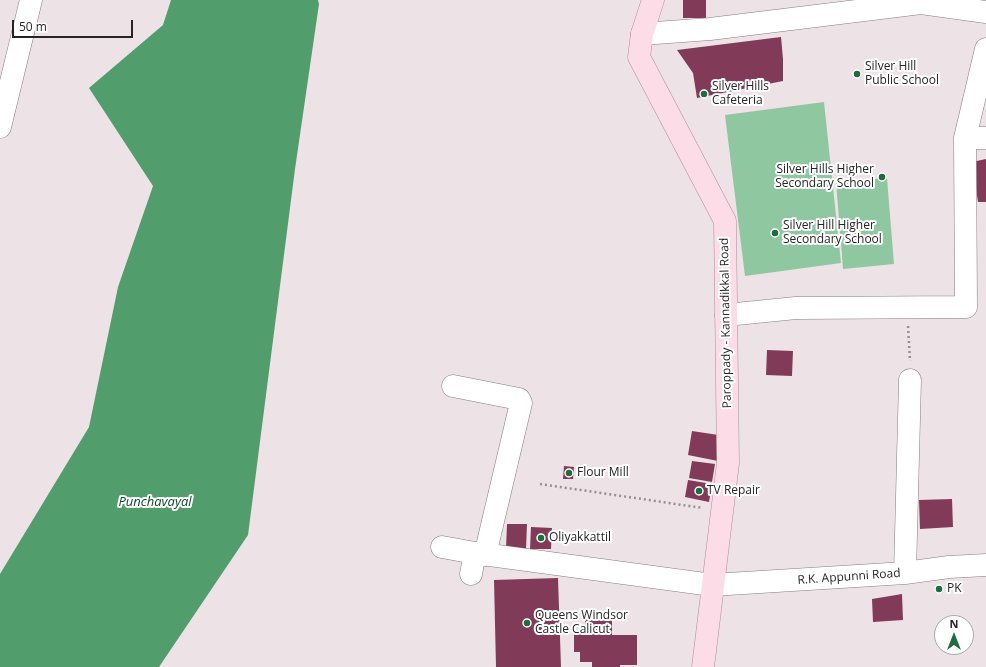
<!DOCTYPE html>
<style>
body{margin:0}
#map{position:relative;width:986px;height:667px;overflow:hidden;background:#ede2e6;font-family:"Open Sans",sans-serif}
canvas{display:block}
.north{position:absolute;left:934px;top:615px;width:40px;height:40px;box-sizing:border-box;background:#fff;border:1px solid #a9a7a8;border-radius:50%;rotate:0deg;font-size:11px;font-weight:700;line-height:16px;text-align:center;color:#282426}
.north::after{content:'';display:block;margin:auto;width:14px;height:18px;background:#1c6e3f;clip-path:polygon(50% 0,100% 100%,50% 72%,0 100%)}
.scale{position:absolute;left:12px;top:20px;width:121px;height:18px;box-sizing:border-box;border:2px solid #282426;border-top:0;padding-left:5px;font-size:12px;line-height:14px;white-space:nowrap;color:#282426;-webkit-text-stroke:3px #fff;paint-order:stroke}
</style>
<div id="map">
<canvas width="986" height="667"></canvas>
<div class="north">N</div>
<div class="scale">50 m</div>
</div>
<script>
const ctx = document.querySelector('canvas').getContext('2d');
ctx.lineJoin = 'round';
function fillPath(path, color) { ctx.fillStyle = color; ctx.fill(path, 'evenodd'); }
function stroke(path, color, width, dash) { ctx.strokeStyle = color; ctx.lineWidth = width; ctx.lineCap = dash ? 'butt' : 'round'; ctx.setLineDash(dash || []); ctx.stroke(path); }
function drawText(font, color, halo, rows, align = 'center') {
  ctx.font = font + ' "Open Sans",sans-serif'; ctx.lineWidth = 4; ctx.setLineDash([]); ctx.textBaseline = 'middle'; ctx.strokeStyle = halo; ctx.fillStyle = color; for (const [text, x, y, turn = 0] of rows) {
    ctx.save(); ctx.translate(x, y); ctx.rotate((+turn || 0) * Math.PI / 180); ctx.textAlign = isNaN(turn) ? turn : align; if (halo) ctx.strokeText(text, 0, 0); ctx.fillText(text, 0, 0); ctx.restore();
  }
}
fillPath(new Path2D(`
 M 824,102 L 841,263 L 745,276 L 725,115 Z
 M 887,178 L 894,264 L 843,269 L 836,182 Z`), '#8fc8a0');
fillPath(new Path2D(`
 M 171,0 L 318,0 L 319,4 L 295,169 L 248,535 L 159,667 L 0,667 L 0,574 L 89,427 L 118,287 L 153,186 L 89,88 L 163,25 Z`), '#519d6c');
fillPath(new Path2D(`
 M 683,0 L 706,0 L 706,18 L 683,18 Z
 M 781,37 L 783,59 L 783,81 L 697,98 L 693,73 L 677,50 Z
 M 986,159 L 986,202 L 978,202 L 972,162 Z
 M 767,350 L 793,351 L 792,376 L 766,375 Z
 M 692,431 L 725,436 L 723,462 L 688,455 Z
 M 692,461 L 715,464 L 712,482 L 689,478 Z
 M 564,466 L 574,467 L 573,479 L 563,479 Z
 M 688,480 L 712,484 L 709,502 L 685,497 Z
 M 952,499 L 953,527 L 920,529 L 919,500 Z
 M 507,524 L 527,524 L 526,550 L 506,549 Z
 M 531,527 L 552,528 L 551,549 L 530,549 Z
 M 558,578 L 561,667 L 496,667 L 494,580 Z
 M 902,594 L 903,620 L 873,622 L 872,599 Z
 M 612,617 L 612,635 L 637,635 L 637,665 L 620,665 L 620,667 L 592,667 L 592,662 L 580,662 L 580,652 L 574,652 L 574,630 L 585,630 L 585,618 Z`), '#823a59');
const minor = new Path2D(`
 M 642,34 L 710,29 L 921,3 L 986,12
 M 0,127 L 31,0
 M 965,138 L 986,138
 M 726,315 L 796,308 L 966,307 L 965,138 L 986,49
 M 453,386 L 519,399 L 521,403 L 485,555
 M 442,547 L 475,553
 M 905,573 L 910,380
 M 471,574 L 475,553 L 712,585 L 905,573 L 949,567 L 986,565`);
const major = new Path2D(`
 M 653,0 L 642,34 L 639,57 L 725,221 L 728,463 L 703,667`);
stroke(minor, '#867c7f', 23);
stroke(major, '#b08d99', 23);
stroke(new Path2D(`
 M 908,326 L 910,361
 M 540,484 L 703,508`), '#978f92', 2.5, [2, 3]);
stroke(minor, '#fff', 22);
stroke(major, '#fbdce7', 22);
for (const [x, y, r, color] of [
 [857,74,4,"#1c6e3f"],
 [704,94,4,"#1c6e3f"],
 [882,177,4,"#1c6e3f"],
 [775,233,4,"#1c6e3f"],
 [569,473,4,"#1c6e3f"],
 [699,491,4,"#1c6e3f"],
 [541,538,4,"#1c6e3f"],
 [939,589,4,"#1c6e3f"],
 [527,623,4,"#1c6e3f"]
]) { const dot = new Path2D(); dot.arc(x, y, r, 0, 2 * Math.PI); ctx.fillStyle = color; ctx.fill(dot); stroke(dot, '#fff', 1.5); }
drawText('12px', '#282426', '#fff', [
 ["Silver Hill",865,67],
 ["Public School",865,81],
 ["Silver Hills",712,87],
 ["Cafeteria",712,101],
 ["Silver Hills Higher",874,170,"right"],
 ["Secondary School",874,184,"right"],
 ["Silver Hill Higher",783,226],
 ["Secondary School",783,240],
 ["Flour Mill",577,473],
 ["TV Repair",707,491],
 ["Oliyakkattil",549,538],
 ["PK",947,589],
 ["Queens Windsor",535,616],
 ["Castle Calicut",535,630]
], 'left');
drawText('12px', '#282426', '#fff', [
 ["Paroppady - Kannadikkal Road",726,323,-91],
 ["R.K. Appunni Road",849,577,-4]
]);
drawText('italic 13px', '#0d4827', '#fff', [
 ["Punchavayal",155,502]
]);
</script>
